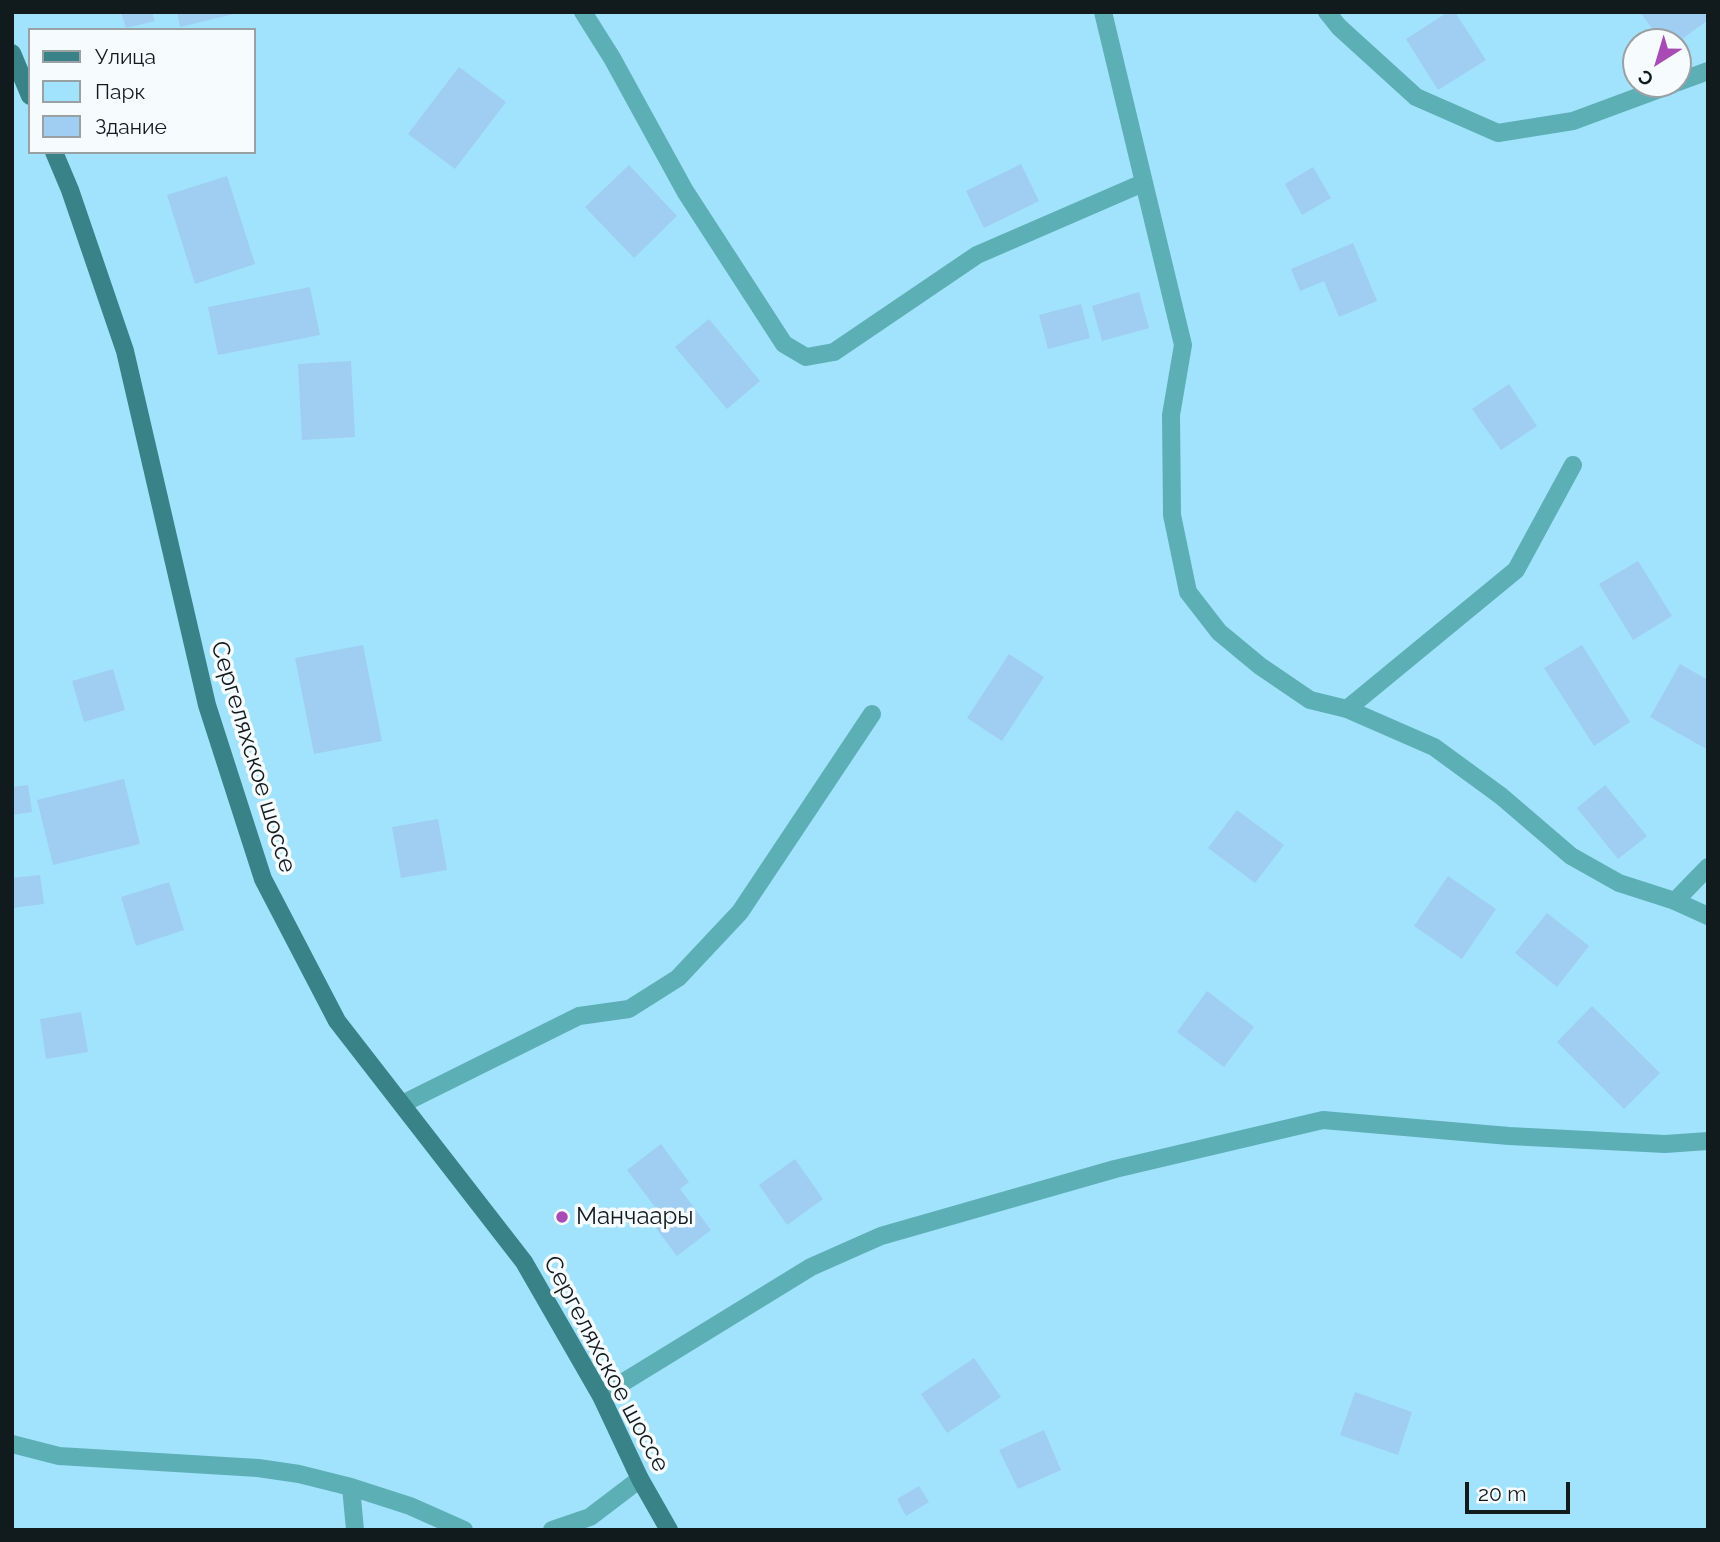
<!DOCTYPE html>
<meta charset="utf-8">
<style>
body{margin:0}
#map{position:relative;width:1720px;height:1542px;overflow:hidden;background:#f6fbfd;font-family:Raleway,sans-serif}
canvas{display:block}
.frame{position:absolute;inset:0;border:14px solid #111b1e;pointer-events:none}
.legend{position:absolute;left:28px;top:28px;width:228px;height:126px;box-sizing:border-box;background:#f6fbfd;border:2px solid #9aa1a4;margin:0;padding:9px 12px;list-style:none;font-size:21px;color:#111b1e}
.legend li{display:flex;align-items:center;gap:14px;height:35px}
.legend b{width:35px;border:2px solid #9aa1a4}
.north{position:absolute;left:1622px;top:28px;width:70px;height:70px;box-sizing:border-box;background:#f6fbfd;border:2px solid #9aa1a4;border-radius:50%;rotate:217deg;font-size:19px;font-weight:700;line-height:28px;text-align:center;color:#111b1e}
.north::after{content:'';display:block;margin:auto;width:24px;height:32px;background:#a94bb4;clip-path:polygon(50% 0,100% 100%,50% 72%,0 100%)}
.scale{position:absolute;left:1465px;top:1482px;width:105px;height:32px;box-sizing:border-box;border:4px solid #111b1e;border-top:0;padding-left:9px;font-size:21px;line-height:24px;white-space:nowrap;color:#111b1e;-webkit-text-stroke:5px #f6fbfd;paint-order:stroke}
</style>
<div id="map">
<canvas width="1720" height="1542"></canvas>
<div class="frame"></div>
<ul class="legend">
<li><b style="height:9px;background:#398288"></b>Улица</li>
<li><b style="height:19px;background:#a1e3fc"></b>Парк</li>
<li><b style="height:19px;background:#a0cdf2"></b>Здание</li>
</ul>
<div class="north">С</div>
<div class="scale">20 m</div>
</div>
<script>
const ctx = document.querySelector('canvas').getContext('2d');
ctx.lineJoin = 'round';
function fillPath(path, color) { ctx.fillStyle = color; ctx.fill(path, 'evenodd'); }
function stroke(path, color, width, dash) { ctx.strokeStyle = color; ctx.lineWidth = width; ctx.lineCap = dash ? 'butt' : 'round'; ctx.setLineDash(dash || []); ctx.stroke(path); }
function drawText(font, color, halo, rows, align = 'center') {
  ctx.font = font + ' Raleway,sans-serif'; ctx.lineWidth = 7; ctx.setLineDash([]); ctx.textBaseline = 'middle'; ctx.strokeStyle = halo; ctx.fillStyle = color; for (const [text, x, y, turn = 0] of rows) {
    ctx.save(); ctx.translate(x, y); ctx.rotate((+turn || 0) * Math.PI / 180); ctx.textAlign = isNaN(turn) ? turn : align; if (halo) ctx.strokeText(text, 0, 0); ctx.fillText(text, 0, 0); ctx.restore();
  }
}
fillPath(new Path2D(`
 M 12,12 L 1708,12 L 1708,1530 L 12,1530 ZM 30,30 L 254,30 L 254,152 L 30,152 ZM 1636,42 L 1678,42 L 1678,84 L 1636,84 Z`), '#a1e3fc');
fillPath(new Path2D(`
 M 121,12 L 152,12 L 155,21 L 126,28 Z
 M 177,12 L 238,12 L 238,13 L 180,27 Z
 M 1448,12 L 1455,12 L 1486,60 L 1438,90 L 1406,39 Z
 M 1640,12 L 1704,12 L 1708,20 L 1678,42 L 1662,42 Z
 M 459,67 L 506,102 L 455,169 L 408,134 Z
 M 1021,164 L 1039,201 L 984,228 L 966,191 Z
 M 629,165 L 677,216 L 634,258 L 585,207 Z
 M 1313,167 L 1331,198 L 1302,215 L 1285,184 Z
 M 227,176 L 255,264 L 195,284 L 167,195 Z
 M 1353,243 L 1377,301 L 1339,317 L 1324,281 L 1300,291 L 1291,269 Z
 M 310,287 L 320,335 L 218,355 L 208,307 Z
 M 1139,292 L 1149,328 L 1102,341 L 1092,306 Z
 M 1081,304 L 1090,338 L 1048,349 L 1039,315 Z
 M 709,319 L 760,381 L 727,409 L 675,347 Z
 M 351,361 L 355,437 L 302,440 L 298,364 Z
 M 1509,384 L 1537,426 L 1501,450 L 1472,409 Z
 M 1638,561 L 1672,616 L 1633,640 L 1599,584 Z
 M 363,645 L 382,741 L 314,754 L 295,658 Z
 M 1582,645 L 1630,722 L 1594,746 L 1544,668 Z
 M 1009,654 L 1044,677 L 1002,741 L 967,718 Z
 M 1680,664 L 1708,680 L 1708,750 L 1650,717 Z
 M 113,669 L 125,710 L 84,722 L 72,681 Z
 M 124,779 L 140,844 L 53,865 L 37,800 Z
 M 28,785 L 32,812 L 12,815 L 12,787 Z
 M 1605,785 L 1647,836 L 1618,859 L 1577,808 Z
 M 1237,810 L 1284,845 L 1255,883 L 1208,848 Z
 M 438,819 L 447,870 L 401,878 L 392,827 Z
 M 40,875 L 44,904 L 12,908 L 12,878 Z
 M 1448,876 L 1496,909 L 1462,959 L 1414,926 Z
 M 169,882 L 184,930 L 136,946 L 121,897 Z
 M 1547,913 L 1589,946 L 1557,987 L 1515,953 Z
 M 1207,991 L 1254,1027 L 1224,1067 L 1177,1032 Z
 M 1592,1006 L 1660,1073 L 1624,1109 L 1557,1042 Z
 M 81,1012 L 88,1052 L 46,1059 L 40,1019 Z
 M 661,1144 L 689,1182 L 680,1189 L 711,1230 L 677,1256 L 645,1214 L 655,1207 L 627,1170 Z
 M 795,1159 L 823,1199 L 787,1225 L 759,1185 Z
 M 974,1358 L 1001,1397 L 947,1433 L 921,1394 Z
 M 1355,1392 L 1412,1412 L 1398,1455 L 1340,1435 Z
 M 1044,1430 L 1061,1470 L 1018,1489 L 999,1450 Z
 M 919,1486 L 929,1502 L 906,1516 L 897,1499 Z`), '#a0cdf2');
stroke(new Path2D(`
 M 1347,709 L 1516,570 L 1573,465
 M 1675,901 L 1708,867
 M 402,1104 L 579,1016 L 629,1009 L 678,978 L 740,912 L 872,714`), '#5dafb6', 18);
stroke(new Path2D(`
 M 583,12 L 612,58 L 685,191 L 784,344 L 806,357 L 834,352 L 977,255 L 1143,183
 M 1103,12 L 1183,345 L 1171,415 L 1172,515 L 1188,592 L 1219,632 L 1260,666 L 1310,700 L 1347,709 L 1434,747 L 1501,796 L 1571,856 L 1619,883 L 1675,901 L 1708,916
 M 1327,12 L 1339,27 L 1416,97 L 1498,133 L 1573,121 L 1673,84
 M 1678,82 L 1708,71
 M 601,1396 L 811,1267 L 881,1236 L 1115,1169 L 1323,1120 L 1509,1136 L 1665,1144 L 1708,1141
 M 12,1444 L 59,1456 L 258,1468 L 299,1474 L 351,1487 L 410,1506 L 464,1530
 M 351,1487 L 355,1530
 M 552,1530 L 590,1517 L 640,1479`), '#5dafb6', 18);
stroke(new Path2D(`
 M 12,53 L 30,96
 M 54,152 L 70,190 L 125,351 L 207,705 L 263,879 L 337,1021 L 524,1262 L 601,1396 L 640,1479 L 669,1530`), '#398288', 18);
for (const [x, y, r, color] of [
 [562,1217,7,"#a94bb4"]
]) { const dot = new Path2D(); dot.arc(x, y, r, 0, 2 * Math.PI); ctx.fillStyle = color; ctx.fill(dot); stroke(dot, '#f6fbfd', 2.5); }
drawText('24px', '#111b1e', '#f6fbfd', [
 ["Сергеляхское шоссе",253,757,73],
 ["Сергеляхское шоссе",606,1364,62]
]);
drawText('24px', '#111b1e', '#f6fbfd', [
 ["Манчаары",576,1217]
], 'left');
</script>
